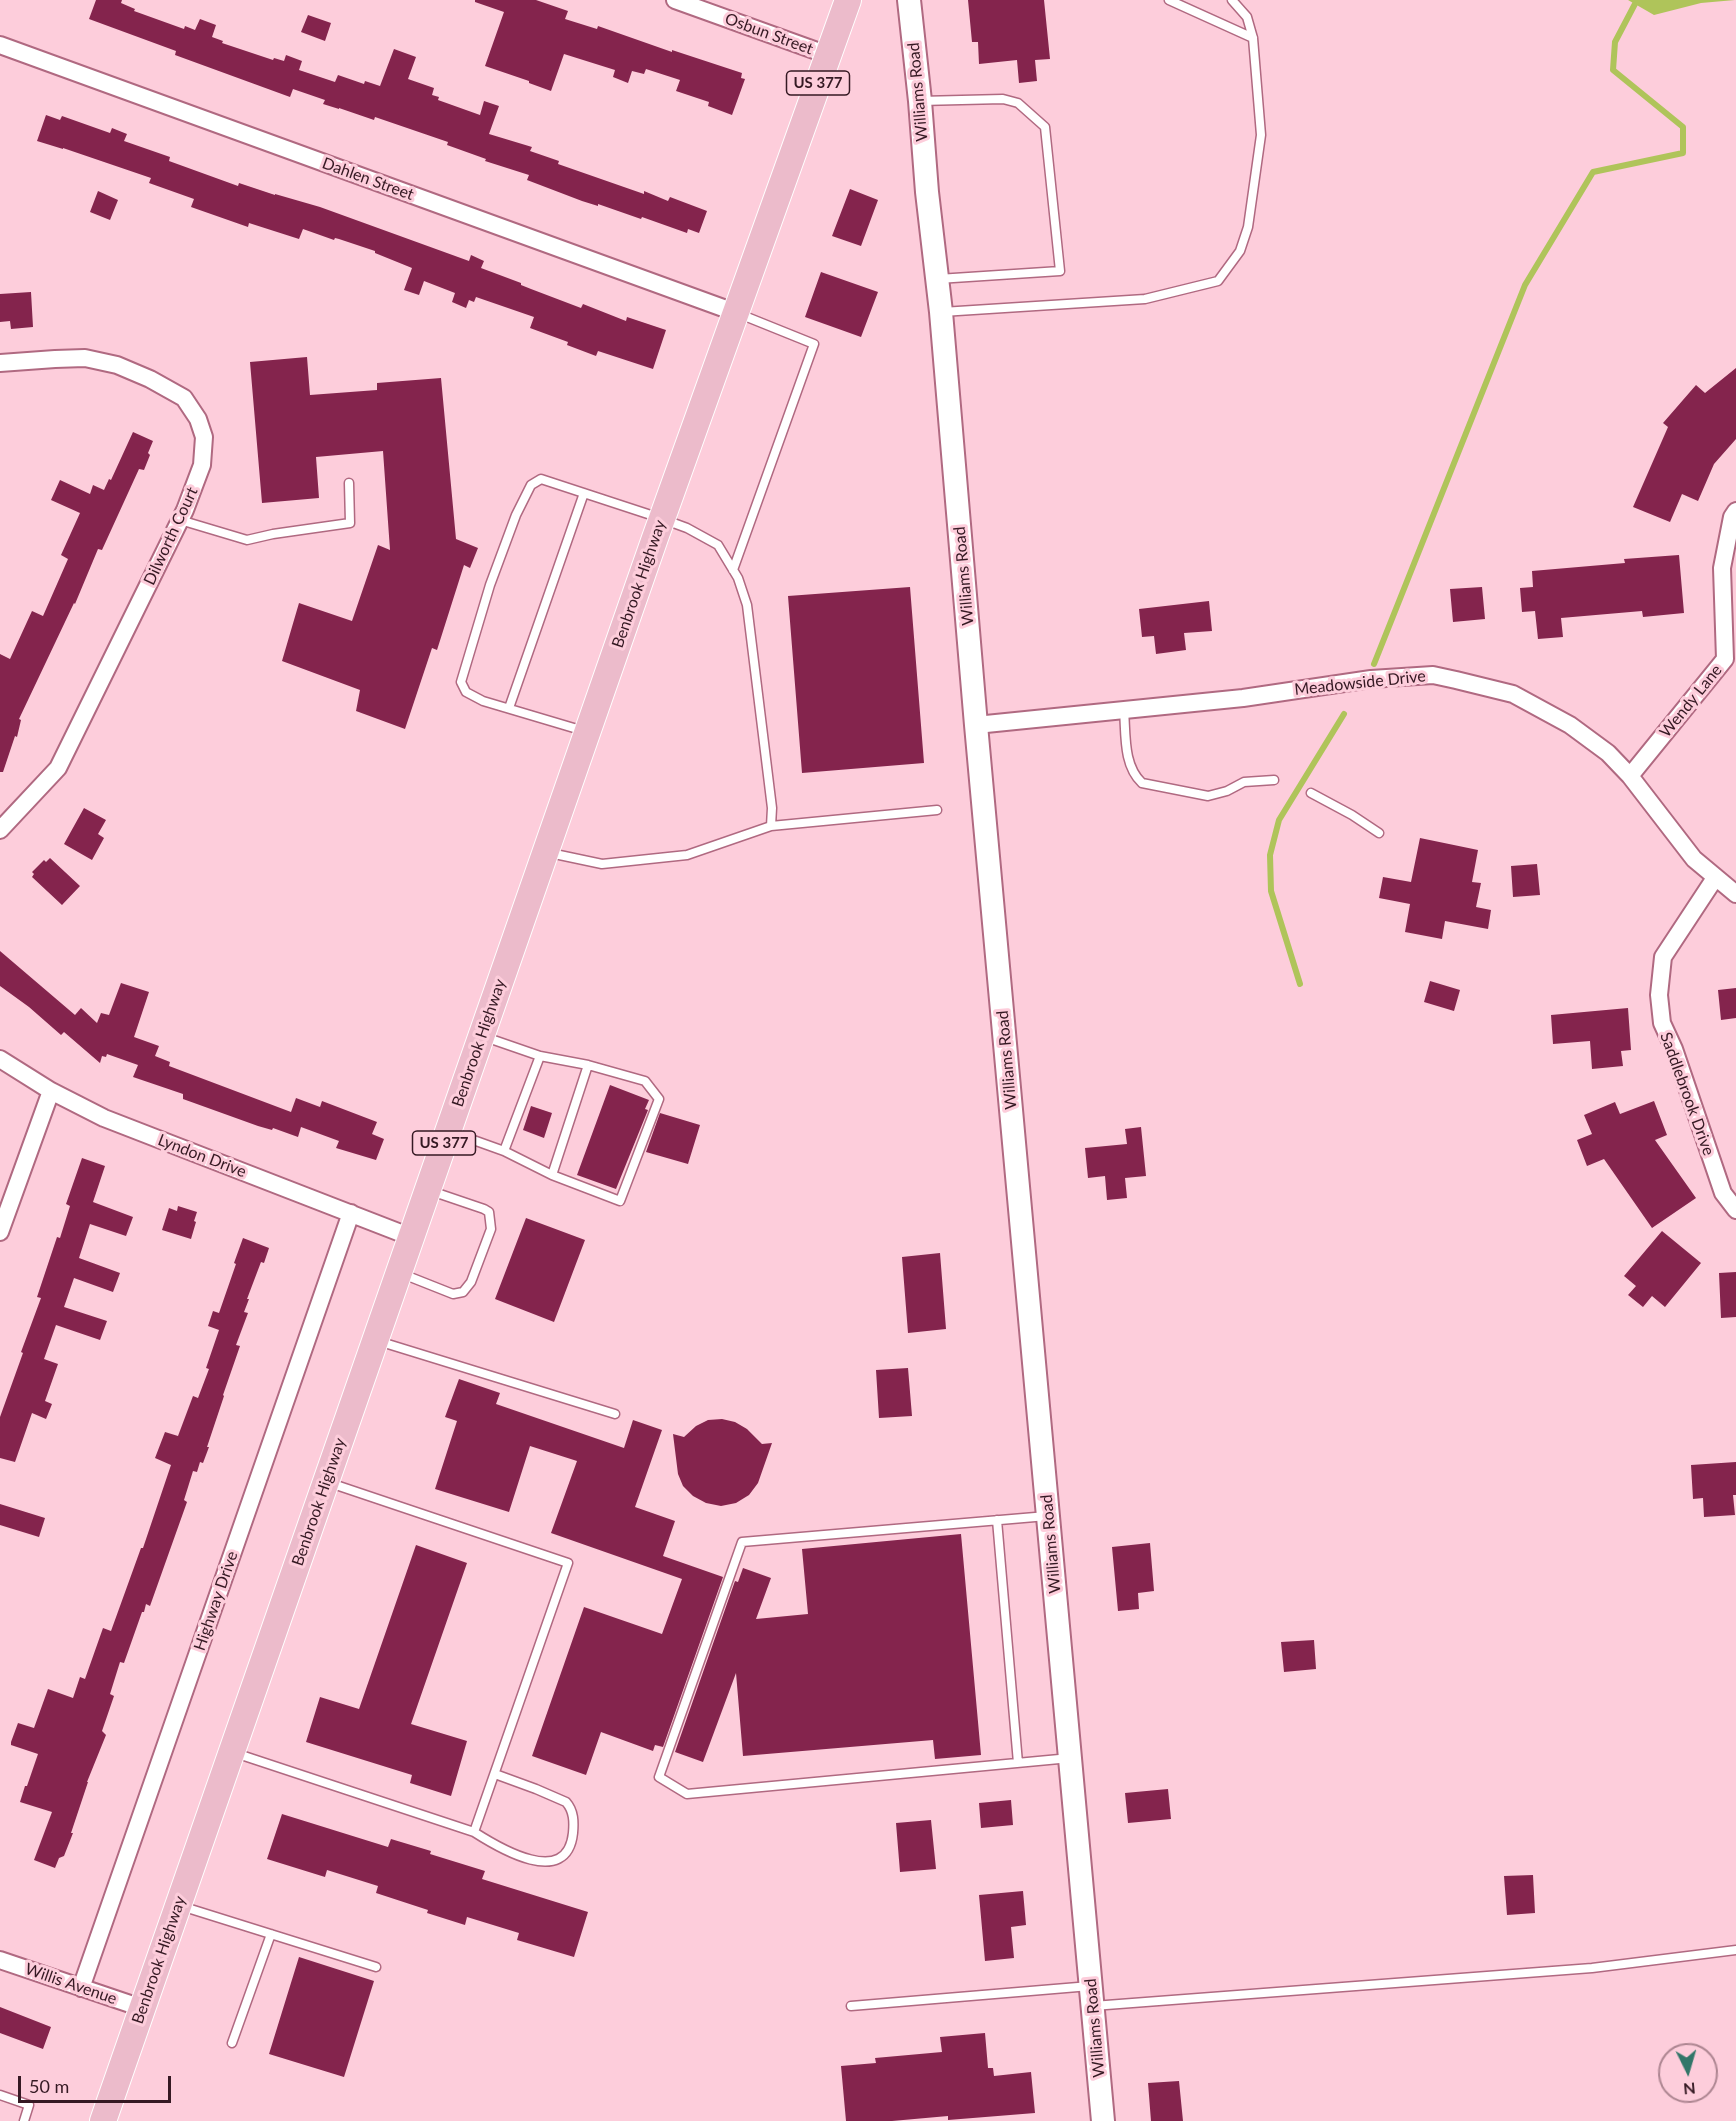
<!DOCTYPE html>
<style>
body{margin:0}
#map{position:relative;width:1736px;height:2121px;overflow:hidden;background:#fdcddb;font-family:Lato,sans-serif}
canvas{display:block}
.north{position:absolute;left:1658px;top:2043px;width:60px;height:60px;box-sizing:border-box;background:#fdcddb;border:2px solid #ad8591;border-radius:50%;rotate:175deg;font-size:16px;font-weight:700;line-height:24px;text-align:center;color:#351923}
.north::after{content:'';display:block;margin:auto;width:21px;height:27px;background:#327669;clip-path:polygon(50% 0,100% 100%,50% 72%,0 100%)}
.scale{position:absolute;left:18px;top:2076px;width:153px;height:27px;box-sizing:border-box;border:3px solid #351923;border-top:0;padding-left:8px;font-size:18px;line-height:21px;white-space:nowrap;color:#351923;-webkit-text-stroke:4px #fdcddb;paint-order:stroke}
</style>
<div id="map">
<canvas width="1736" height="2121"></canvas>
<div class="north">N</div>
<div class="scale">50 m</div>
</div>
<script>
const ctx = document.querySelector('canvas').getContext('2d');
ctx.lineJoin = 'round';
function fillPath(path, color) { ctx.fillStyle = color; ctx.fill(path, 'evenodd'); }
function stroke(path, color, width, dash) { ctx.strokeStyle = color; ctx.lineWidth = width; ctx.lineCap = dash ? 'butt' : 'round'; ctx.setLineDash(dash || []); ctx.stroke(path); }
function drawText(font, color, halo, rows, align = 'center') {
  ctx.font = font + ' Lato,sans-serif'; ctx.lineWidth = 6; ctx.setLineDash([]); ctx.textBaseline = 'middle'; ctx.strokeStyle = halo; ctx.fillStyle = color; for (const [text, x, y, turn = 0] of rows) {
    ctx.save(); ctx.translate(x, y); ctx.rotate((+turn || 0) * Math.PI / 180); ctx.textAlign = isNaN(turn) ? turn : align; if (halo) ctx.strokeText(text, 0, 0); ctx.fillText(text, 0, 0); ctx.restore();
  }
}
fillPath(new Path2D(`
 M 1628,0 L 1735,0 L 1701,3 L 1654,15 Z`), '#afc45a');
stroke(new Path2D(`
 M 1374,664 L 1525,285 L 1593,172 L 1683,153 L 1683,127 L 1613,70 L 1615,42 L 1637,0
 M 1300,984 L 1271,891 L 1270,855 L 1279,820 L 1344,714`), '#afc45a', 6);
fillPath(new Path2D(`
 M 96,0 L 122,0 L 121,3 L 135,9 L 134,11 L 184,29 L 185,26 L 195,30 L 200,19 L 216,25 L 212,37 L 223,41 L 222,43 L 273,60 L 274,58 L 284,61 L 286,55 L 302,61 L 299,70 L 335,82 L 338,75 L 364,84 L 365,81 L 380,86 L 394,49 L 416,57 L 408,79 L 434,88 L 432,95 L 439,97 L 438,100 L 480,115 L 484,101 L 499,106 L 489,134 L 532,147 L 530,151 L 559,161 L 558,164 L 644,194 L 644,191 L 668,201 L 670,197 L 707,211 L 699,233 L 688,229 L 687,233 L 642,217 L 641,219 L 598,204 L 598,206 L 582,201 L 527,180 L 529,175 L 485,161 L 486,159 L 447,145 L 448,142 L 375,117 L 374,120 L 339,108 L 339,109 L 323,104 L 325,100 L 293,89 L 290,97 L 175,55 L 176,51 L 89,19 Z
 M 475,0 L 536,0 L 568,11 L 565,19 L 597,29 L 598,26 L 672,52 L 672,50 L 742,73 L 741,78 L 745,79 L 732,115 L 708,106 L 709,102 L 676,91 L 680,80 L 646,69 L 644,74 L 632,71 L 628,83 L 613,77 L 615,70 L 564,54 L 551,91 L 529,83 L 529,81 L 485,66 L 504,12 L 475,2 Z
 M 968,0 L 1044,0 L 1050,59 L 1035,60 L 1037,81 L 1019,83 L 1017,60 L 979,64 L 978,42 L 972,42 Z
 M 308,15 L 331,23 L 325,41 L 301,32 Z
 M 46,115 L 60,120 L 62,116 L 110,133 L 112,128 L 127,134 L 124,141 L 170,157 L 169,161 L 238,186 L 239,183 L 275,195 L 275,194 L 320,207 L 469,261 L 471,255 L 484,261 L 481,268 L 521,283 L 521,285 L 531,289 L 581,308 L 583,304 L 626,321 L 627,317 L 666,330 L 653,369 L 598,351 L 596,356 L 567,345 L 568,342 L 530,328 L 534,317 L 476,297 L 474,302 L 469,300 L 466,308 L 452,302 L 455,293 L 424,281 L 419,295 L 404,290 L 412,268 L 375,253 L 375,251 L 339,239 L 335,238 L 334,240 L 303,229 L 299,239 L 249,223 L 248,227 L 191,207 L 194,199 L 149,183 L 151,178 L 63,148 L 63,149 L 37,141 Z
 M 850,189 L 878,200 L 861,246 L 832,236 Z
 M 98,191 L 118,200 L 110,220 L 90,212 Z
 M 821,272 L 878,292 L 861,337 L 805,317 Z
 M 31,292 L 33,327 L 11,329 L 10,321 L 0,322 L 0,294 Z
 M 307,357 L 310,395 L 377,390 L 377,383 L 441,378 L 456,539 L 478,548 L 470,568 L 464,565 L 437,650 L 432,648 L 405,729 L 356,711 L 360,690 L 282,661 L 299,603 L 352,621 L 378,545 L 390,550 L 383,451 L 316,457 L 319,498 L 262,503 L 250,362 Z
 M 1736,368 L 1736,439 L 1714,464 L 1698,501 L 1682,494 L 1670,522 L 1633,507 L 1668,427 L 1663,423 L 1696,385 L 1705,393 Z
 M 133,432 L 153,441 L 148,453 L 150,455 L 144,470 L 139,469 L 102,550 L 98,549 L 75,604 L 74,603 L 19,719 L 21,720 L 17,737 L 15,736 L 3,772 L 0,772 L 0,654 L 10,659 L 32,611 L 43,616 L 68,559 L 61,555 L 80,513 L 51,500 L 60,480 L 90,494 L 93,485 L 104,490 L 109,479 L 111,480 Z
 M 1679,555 L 1684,613 L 1643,617 L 1642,611 L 1561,618 L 1563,637 L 1538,639 L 1535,611 L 1522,612 L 1520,588 L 1533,587 L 1532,571 L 1625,563 L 1624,559 Z
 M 910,587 L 924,763 L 802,773 L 788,596 Z
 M 1482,587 L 1485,619 L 1453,622 L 1450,589 Z
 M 1209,601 L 1212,631 L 1184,633 L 1186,650 L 1156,654 L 1154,636 L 1142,637 L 1139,609 Z
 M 84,808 L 106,820 L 98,834 L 104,838 L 92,860 L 64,844 Z
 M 1420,838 L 1478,850 L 1472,882 L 1481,883 L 1476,907 L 1491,910 L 1488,929 L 1445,921 L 1442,939 L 1405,932 L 1410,904 L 1379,898 L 1383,877 L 1411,882 Z
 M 50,858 L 80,886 L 62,905 L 32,877 L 34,874 L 32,872 L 44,860 L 46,862 Z
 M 1537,864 L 1540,895 L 1513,897 L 1511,866 Z
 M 0,951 L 75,1015 L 81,1008 L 97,1023 L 101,1013 L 109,1015 L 121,983 L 149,992 L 134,1037 L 159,1046 L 155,1056 L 170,1062 L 169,1066 L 291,1112 L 296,1098 L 320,1107 L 322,1101 L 377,1122 L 372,1134 L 384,1139 L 376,1160 L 336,1148 L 339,1141 L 301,1127 L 298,1137 L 273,1128 L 272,1130 L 258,1126 L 183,1099 L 183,1094 L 133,1077 L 138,1065 L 107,1054 L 106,1057 L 102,1056 L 100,1063 L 64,1032 L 61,1035 L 29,1007 L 0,986 Z
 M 1430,981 L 1460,990 L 1454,1011 L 1424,1002 Z
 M 1736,988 L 1736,1018 L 1721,1020 L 1718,990 Z
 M 1628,1008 L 1631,1050 L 1621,1051 L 1623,1066 L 1592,1069 L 1590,1041 L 1553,1044 L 1551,1015 Z
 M 610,1085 L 649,1100 L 645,1109 L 648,1110 L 616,1189 L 577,1175 Z
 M 1654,1101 L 1667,1135 L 1655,1140 L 1696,1198 L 1652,1228 L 1604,1159 L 1587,1166 L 1577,1140 L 1592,1134 L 1584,1115 L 1615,1102 L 1620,1114 Z
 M 531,1106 L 552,1113 L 544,1138 L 523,1130 Z
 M 660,1113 L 700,1125 L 688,1164 L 646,1152 Z
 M 1141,1127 L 1146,1176 L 1125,1178 L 1127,1198 L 1107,1200 L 1105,1176 L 1088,1178 L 1085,1148 L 1127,1144 L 1125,1129 Z
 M 82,1158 L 105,1166 L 93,1202 L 133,1217 L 126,1236 L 90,1224 L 79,1258 L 120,1273 L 113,1292 L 74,1278 L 64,1307 L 107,1321 L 100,1340 L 56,1325 L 44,1359 L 58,1364 L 45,1401 L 52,1404 L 46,1419 L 32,1413 L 15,1462 L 0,1458 L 0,1417 L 23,1353 L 21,1352 L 41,1298 L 37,1297 L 57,1237 L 60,1238 L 70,1206 L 66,1204 Z
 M 178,1206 L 197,1212 L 194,1221 L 196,1222 L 191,1239 L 162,1230 L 169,1208 L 177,1211 Z
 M 526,1218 L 585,1240 L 554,1322 L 495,1299 Z
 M 1662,1231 L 1701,1263 L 1665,1307 L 1652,1296 L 1643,1307 L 1628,1295 L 1636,1286 L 1624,1276 Z
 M 243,1238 L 269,1248 L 264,1263 L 261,1262 L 247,1299 L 249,1299 L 244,1312 L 248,1313 L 236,1345 L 240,1346 L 223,1395 L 224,1396 L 207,1447 L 209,1447 L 203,1463 L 200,1462 L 197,1472 L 193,1471 L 184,1500 L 187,1502 L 150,1606 L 146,1604 L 144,1612 L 142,1612 L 124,1663 L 120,1662 L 110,1694 L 114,1696 L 102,1731 L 106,1735 L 87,1782 L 88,1782 L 71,1833 L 73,1833 L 64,1856 L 59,1858 L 55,1868 L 34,1860 L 52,1812 L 20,1802 L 25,1786 L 27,1786 L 38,1754 L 11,1745 L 11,1742 L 18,1723 L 34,1728 L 48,1689 L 73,1698 L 80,1677 L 85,1679 L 103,1628 L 111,1631 L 141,1548 L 143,1548 L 171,1465 L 155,1458 L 165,1432 L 178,1436 L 193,1396 L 198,1398 L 209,1369 L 206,1368 L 219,1330 L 208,1326 L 213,1311 L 219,1313 L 236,1264 L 234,1263 Z
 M 940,1253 L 946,1329 L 908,1333 L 902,1257 Z
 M 1736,1272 L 1736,1317 L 1721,1318 L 1719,1273 Z
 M 908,1368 L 912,1416 L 879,1418 L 876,1370 Z
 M 459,1379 L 500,1393 L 496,1404 L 624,1448 L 633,1420 L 662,1430 L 635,1507 L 675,1521 L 663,1556 L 723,1577 L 663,1747 L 655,1745 L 653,1751 L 601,1732 L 586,1775 L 532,1756 L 584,1607 L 662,1634 L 682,1579 L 551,1533 L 577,1461 L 530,1446 L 509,1512 L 435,1489 L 457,1421 L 445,1417 Z
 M 722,1419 L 735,1422 L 747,1429 L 762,1444 L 772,1443 L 758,1483 L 749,1495 L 736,1503 L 721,1506 L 706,1503 L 693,1496 L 683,1486 L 678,1474 L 673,1434 L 684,1437 L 696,1426 L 708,1420 Z
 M 1736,1462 L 1736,1495 L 1733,1495 L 1735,1515 L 1704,1517 L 1703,1498 L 1693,1499 L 1691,1465 Z
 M 0,1504 L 45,1518 L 39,1537 L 0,1525 Z
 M 961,1534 L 981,1755 L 935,1759 L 933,1740 L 743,1756 L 736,1673 L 703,1762 L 675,1752 L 735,1581 L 738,1582 L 743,1568 L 771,1578 L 756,1619 L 808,1614 L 802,1549 Z
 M 1150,1543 L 1154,1591 L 1138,1593 L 1139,1609 L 1118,1611 L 1112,1547 Z
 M 416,1545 L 467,1563 L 411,1724 L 467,1741 L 451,1796 L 410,1783 L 412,1775 L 306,1742 L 320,1697 L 359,1709 Z
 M 1314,1640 L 1316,1669 L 1284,1672 L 1281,1642 Z
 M 1168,1789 L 1171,1819 L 1128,1823 L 1125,1793 Z
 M 1011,1800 L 1013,1825 L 981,1828 L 979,1803 Z
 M 282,1814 L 388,1847 L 391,1839 L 431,1851 L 430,1854 L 485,1871 L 482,1879 L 588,1912 L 574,1957 L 517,1940 L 519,1933 L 467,1917 L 465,1925 L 427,1913 L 428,1910 L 376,1893 L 378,1886 L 327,1870 L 325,1877 L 267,1859 Z
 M 931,1820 L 936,1869 L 900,1872 L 896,1823 Z
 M 1533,1875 L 1535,1913 L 1507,1915 L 1504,1876 Z
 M 1023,1891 L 1026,1925 L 1011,1927 L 1014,1958 L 985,1961 L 979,1895 Z
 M 299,1957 L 374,1981 L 344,2077 L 269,2054 Z
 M 0,2007 L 51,2027 L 43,2049 L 0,2033 Z
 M 985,2033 L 988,2068 L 993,2068 L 994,2076 L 1031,2072 L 1035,2113 L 948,2120 L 948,2116 L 892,2121 L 846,2121 L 841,2066 L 876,2063 L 875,2058 L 942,2052 L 940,2037 Z
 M 1179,2081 L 1183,2121 L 1151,2121 L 1148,2083 Z`), '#84244d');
const lane = new Path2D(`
 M 1169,0 L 1253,38
 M 920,101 L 1003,99 L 1018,103 L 1045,127 L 1060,271 L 938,279
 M 942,312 L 1145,299 L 1218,281 L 1240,251 L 1248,227 L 1261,135 L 1253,38 L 1247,17 L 1232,0
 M 180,520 L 247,540 L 273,534 L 350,523 L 349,483
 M 733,570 L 814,344 L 737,313
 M 509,708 L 584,493
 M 1124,710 C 1126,735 1123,765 1142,783 L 1208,796 L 1227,791 L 1244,782 L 1274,780
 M 1311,793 L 1352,815 L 1379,833
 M 771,826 L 937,810
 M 550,853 L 602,864 L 687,855 L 771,826 L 772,808 L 747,605 L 738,578 L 718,545 L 687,528 L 657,517 L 541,479 L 531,485 L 516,515 L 490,585 L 461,682 L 466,692 L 483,701 L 584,731
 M 451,1132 L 504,1151 L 552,1175 L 588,1065 L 540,1056 L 485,1037
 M 504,1151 L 540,1056
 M 552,1175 L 620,1201 L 659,1099 L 645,1081 L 588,1065
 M 400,1273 L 453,1294 L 463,1292 L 471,1282 L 491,1229 L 489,1212 L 484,1209 L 431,1191
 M 378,1341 L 615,1414
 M 1047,1516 L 742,1542 L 659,1777 L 687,1794 L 1070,1758
 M 997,1520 L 1018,1763
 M 235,1753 L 474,1832 L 568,1563 L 327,1482
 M 474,1832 C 499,1848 567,1889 573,1833 C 574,1822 574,1811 566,1802 L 536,1789 L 495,1774
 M 181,1906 L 376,1967
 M 851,2006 L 1090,1986
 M 1093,2006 L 1592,1968 L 1736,1950
 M 232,2043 L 271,1934
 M 0,2095 L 29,2105 L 24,2121`);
const street = new Path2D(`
 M 675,0 L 828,55
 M 0,45 L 737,313
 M 0,363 L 55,359 L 85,358 L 117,365 L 150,379 L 184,398 L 198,419 L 204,437 L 202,465 L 185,510 L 58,768 L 0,830
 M 976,725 L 1243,698 L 1371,679 L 1433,675 L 1456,680 L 1513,694 L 1570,725 L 1608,753 L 1630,776 L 1694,859 L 1736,894
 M 1630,776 L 1725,659 L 1722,568 L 1732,517 L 1736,511
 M 1715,878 L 1663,957 L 1659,995 L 1662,1023 L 1674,1049 L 1723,1193 L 1736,1210
 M 0,1059 L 51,1091 L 104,1118 L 411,1237
 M 0,1232 L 51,1091
 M 0,1960 L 142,2008
 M 81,1988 L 351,1213`);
const secondary = new Path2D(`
 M 909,0 L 920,101 L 927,192 L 941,312 L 976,725 L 1103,2121`);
const primary = new Path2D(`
 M 103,2121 L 655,538 L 848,0`);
stroke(lane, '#b06981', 11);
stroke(street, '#b06981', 20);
stroke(secondary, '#b06981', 26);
stroke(primary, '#fff', 28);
stroke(lane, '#fff', 8);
stroke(street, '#fff', 16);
stroke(secondary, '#fff', 22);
stroke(primary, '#ecbbcb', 26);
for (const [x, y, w] of [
 [818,83,63],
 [444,1143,63]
]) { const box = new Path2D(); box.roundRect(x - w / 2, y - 12, w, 24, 4.5); ctx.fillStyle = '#fdcddb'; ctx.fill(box); stroke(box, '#351923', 1.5); }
drawText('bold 15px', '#351923', null, [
 ["US 377",818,83],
 ["US 377",444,1143]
]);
drawText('16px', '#351923', '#fdcddb', [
 ["Osbun Street",769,34,20],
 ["Williams Road",918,92,-95],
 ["Dahlen Street",368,179,20],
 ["Dilworth Court",171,536,-65],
 ["Williams Road",964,576,-95],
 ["Benbrook Highway",639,584,-71],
 ["Meadowside Drive",1360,683,-6],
 ["Wendy Lane",1691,701,-51],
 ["Benbrook Highway",479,1043,-71],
 ["Williams Road",1007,1060,-95],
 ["Saddlebrook Drive",1687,1094,70],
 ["Lyndon Drive",202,1156,21],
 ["Benbrook Highway",319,1502,-71],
 ["Williams Road",1051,1544,-95],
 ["Highway Drive",216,1601,-71],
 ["Benbrook Highway",159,1960,-71],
 ["Willis Avenue",71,1984,19],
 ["Williams Road",1095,2028,-95]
]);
</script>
